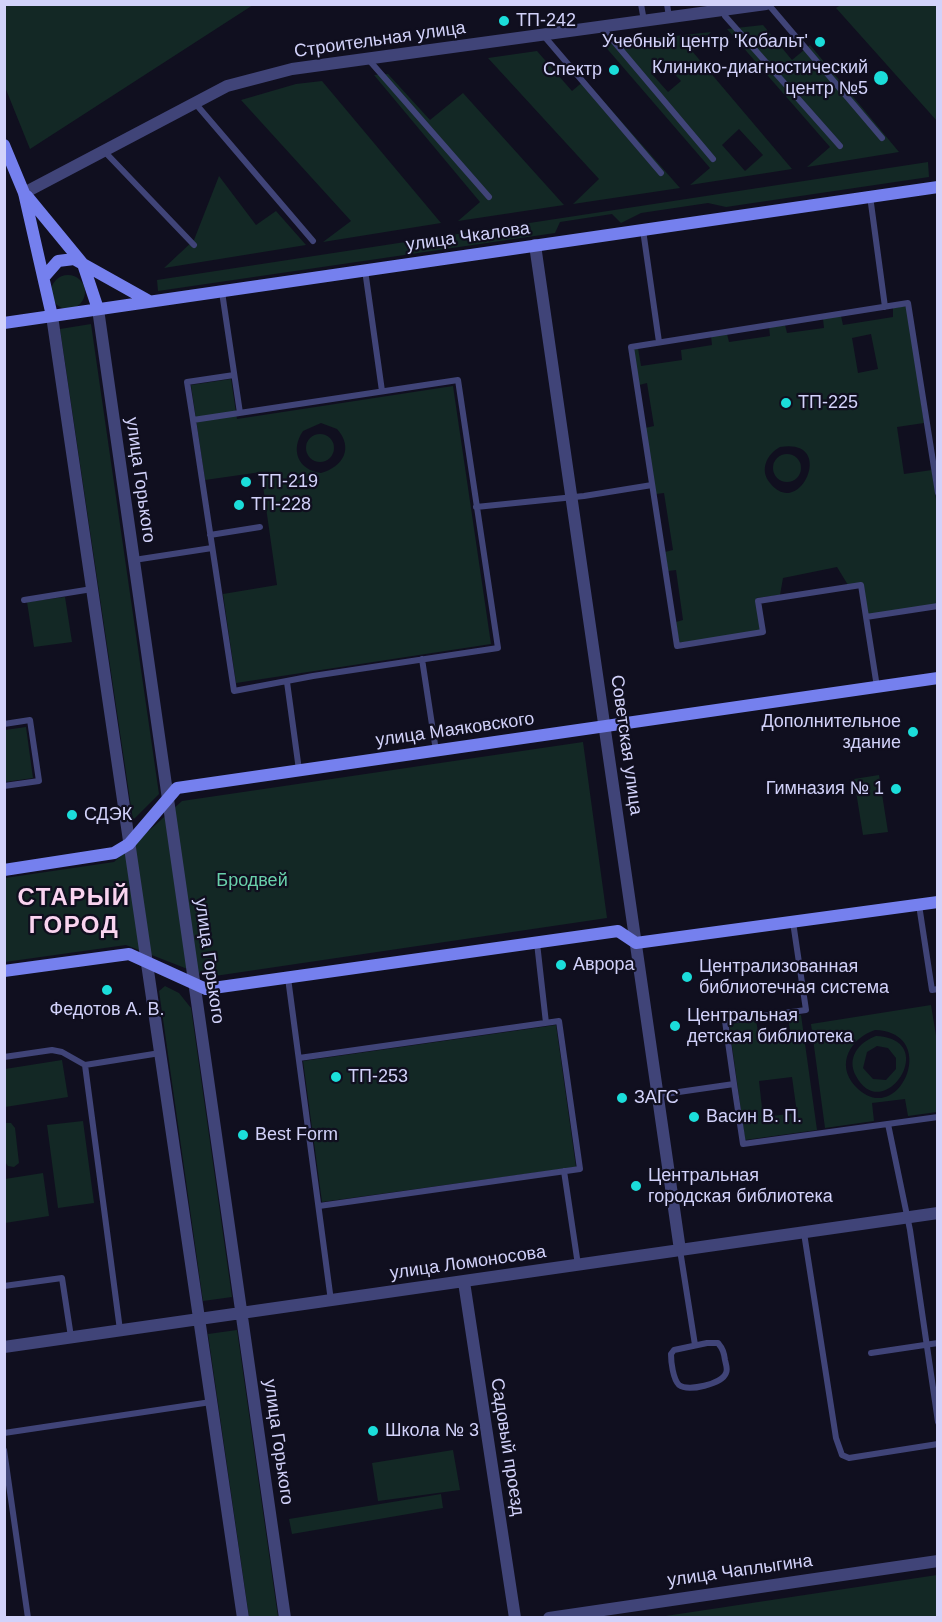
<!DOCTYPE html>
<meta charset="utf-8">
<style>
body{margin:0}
#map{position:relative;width:942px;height:1622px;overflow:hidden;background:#100f1f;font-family:Arial,sans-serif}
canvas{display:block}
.frame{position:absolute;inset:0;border:6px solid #d2d2fa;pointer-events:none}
</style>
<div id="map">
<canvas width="942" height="1622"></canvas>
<div class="frame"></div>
</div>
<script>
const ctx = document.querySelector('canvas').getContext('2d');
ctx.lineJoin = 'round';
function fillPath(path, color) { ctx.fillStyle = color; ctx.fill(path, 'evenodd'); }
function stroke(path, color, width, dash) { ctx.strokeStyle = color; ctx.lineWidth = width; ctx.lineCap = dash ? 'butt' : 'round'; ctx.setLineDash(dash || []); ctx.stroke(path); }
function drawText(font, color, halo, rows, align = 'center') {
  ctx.font = font + ' Arial,sans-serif'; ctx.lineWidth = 4.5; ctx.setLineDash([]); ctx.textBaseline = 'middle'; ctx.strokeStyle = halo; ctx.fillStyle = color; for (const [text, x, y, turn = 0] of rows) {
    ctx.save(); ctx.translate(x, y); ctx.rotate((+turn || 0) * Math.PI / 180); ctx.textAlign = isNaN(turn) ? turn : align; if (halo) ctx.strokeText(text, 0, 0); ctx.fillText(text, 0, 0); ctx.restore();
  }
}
fillPath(new Path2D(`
 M 842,4 L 937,5 L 937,121 L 836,8 Z
 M 4,5 L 5,4 L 253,5 L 30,149 L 5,87 Z
 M 763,25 L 792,60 L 810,45 L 899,152 L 807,167 L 830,147 L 727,29 Z
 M 711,32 L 692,51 L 792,169 L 690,185 L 710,168 L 603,44 ZM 663,62 L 681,81 L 668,92 L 651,73 ZM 739,129 L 763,155 L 745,171 L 722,145 Z
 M 537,51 L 572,91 L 585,80 L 680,188 L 573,204 L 599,179 L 488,58 Z
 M 388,74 L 430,120 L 463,93 L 564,205 L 458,221 L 480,202 L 374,75 Z
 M 322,81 L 441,223 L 323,242 L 351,221 L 241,100 L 296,84 Z
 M 928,162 L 929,177 L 726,207 L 708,203 L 641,213 L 621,223 L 612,214 L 560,222 L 555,233 L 158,291 L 157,280 Z
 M 219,176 L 256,225 L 276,211 L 306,245 L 164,268 L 194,240 Z
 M51 292a17 17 0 1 1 34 0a17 17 0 1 1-34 0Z
 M 907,306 L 924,423 L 897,427 L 904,474 L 932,470 L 937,506 L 937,604 L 868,615 L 863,583 L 848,585 L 837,567 L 783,578 L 780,595 L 756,598 L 761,631 L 679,643 L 676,622 L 683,620 L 676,570 L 668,571 L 665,552 L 673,550 L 664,493 L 656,494 L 645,428 L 654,426 L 647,383 L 639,385 L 633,349 L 638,348 L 641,366 L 682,360 L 681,350 L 712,345 L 711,336 L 727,334 L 729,342 L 770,336 L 769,327 L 785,325 L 787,333 L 824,328 L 823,319 L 841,316 L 843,325 L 893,317 L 893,308 ZM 871,334 L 878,369 L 858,373 L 852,338 ZM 780,447 C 837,437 800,521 770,483 C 759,470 767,454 780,447 Z
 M 91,324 L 159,794 L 133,820 L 60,329 Z
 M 231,379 L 237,419 L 453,386 L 491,644 L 236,683 L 223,594 L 277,585 L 261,472 L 205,480 L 191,385 ZM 321,423 L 337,429 C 354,448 343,467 321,473 C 298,470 290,450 303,431 Z
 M306 448a14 14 0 1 1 28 0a14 14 0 1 1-28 0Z
 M773 468a14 14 0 1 1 28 0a14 14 0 1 1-28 0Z
 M 65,597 L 72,642 L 34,647 L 27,602 Z
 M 26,727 L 33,778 L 5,782 L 5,730 Z
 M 583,742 L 607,918 L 208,977 L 126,945 L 5,962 L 5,878 L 114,862 L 182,801 Z
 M 879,775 L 888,832 L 863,835 L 854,779 Z
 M 165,986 L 179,993 L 191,1008 L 232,1297 L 203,1301 L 159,991 Z
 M 931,1005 L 938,1048 L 937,1112 L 908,1116 L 905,1099 L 872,1103 L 874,1121 L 825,1128 L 811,1024 ZM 875,1030 C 942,1032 898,1132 855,1086 C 835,1064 851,1038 875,1030 Z
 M 801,1015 L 817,1130 L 745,1140 L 729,1024 L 756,1021 L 759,1036 L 790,1031 L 788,1017 ZM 792,1077 L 797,1113 L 763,1117 L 759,1081 Z
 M 556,1025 L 576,1167 L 322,1202 L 303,1061 Z
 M 876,1036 C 942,1039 883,1127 856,1076 C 846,1058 859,1042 876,1036 ZM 877,1046 L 888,1048 L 896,1058 L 896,1069 L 886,1080 L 873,1079 L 863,1068 L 867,1052 Z
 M 62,1060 L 68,1097 L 5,1107 L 5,1069 Z
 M 83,1121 L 94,1203 L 58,1208 L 47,1125 Z
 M 5,1123 L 11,1123 L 15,1128 L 19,1163 L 14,1167 L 8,1166 L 5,1162 Z
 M 43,1173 L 49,1216 L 5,1223 L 5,1179 Z
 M 237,1330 L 278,1617 L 249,1617 L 208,1334 Z
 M 453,1450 L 460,1490 L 378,1501 L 372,1463 Z
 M 441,1494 L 443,1508 L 292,1534 L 289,1519 Z
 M 937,1575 L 937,1617 L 659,1617 Z`), '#132825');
stroke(new Path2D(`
 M 641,4 L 644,21
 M 667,4 L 669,17
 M 768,4 L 882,138
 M 723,10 L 725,16 L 840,146
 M 605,27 L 605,31 L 713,159
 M 544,36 L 661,173
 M 368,59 L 489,197
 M 195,103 L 313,241
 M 104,151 L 194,245
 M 870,196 L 885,307
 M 643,230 L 659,342
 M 365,270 L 382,391
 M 222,292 L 240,413
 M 458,380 L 498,648 L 313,676 L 234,691 L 193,420 Z
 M 193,420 L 187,382 L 234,375
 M 476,507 L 584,496 L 652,485
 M 210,535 L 260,527
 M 134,560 L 212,548
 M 24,600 L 92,589
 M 866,617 L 938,606
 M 422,659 L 436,751
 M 287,682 L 299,770
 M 877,687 L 861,585 L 758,601 L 763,632 L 677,646 L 631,347 L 908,303 L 938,493
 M 4,724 L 30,720 L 39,781 L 4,786
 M 919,905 L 932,990 L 938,989
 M 537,943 L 546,1023
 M 288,978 L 331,1301
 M 4,1057 L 52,1050 L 62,1052 L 85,1065 L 160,1053
 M 299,1058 L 559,1021 L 580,1169 L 319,1206
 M 85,1065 L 120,1330
 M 734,1084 L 743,1144 L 938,1117
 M 658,1095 L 734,1084 L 725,1021 L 806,1010 L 793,922
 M 888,1124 L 910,1230 L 938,1422
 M 564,1171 L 578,1265
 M 804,1233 L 836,1438 L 842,1455 L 849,1458 L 938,1444
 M 680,1250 L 695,1345
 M 4,1286 L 62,1278 L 71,1337
 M 707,1343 L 718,1343 C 723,1349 724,1353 725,1360 C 726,1365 728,1369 726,1373 C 722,1384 688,1392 679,1385 C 673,1379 671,1362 671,1354 L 674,1350 Z
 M 871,1353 L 938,1343
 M 4,1433 L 211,1402
 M 4,1450 L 28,1618`), '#404478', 6);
stroke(new Path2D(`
 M 24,193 L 227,86 L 292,69 L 766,4
 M 535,245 L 680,1250
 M 98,309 L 285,1618
 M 52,316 L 243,1618
 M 464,1282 L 515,1618
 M 4,1347 L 938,1213
 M 549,1618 L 938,1561`), '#404478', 12);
stroke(new Path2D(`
 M 4,145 L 24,193 L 52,316
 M 27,196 L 83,264 L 98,309
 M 44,277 L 58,261 L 74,259 L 149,301
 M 4,323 L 938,187
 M 4,870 L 114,853 L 129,844 L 177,788 L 938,678
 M 4,971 L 129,954 L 206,989 L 618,931 L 636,943 L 938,902`), '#7580ee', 12);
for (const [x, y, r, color] of [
 [504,21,6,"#1bddda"],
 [820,42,6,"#1bddda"],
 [614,70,6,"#1bddda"],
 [881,78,8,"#1bddda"],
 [786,403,6,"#1bddda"],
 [246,482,6,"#1bddda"],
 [239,505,6,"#1bddda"],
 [913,732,6,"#1bddda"],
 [896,789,6,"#1bddda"],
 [72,815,6,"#1bddda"],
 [561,965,6,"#1bddda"],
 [687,977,6,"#1bddda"],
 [107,990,6,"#1bddda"],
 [675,1026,6,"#1bddda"],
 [336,1077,6,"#1bddda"],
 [622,1098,6,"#1bddda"],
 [694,1117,6,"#1bddda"],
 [243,1135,6,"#1bddda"],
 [636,1186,6,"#1bddda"],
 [373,1431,6,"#1bddda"]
]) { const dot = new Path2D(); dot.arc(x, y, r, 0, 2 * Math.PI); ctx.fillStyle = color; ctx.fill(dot); stroke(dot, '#100f1f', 2); }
drawText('18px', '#d2d2fa', '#100f1f', [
 ["ТП-242",516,21],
 ["Учебный центр 'Кобальт'",808,42,"right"],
 ["Клинико-диагностический",868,68,"right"],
 ["центр №5",868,89,"right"],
 ["Спектр",602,70,"right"],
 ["ТП-225",798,403],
 ["ТП-219",258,482],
 ["ТП-228",251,505],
 ["Дополнительное",901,722,"right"],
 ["здание",901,743,"right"],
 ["Гимназия № 1",884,789,"right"],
 ["СДЭК",84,815],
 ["Аврора",573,965],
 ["Централизованная",699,967],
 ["библиотечная система",699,988],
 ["Федотов А. В.",107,1010,"center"],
 ["Центральная",687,1016],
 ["детская библиотека",687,1037],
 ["ТП-253",348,1077],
 ["ЗАГС",634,1098],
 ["Васин В. П.",706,1117],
 ["Best Form",255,1135],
 ["Центральная",648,1176],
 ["городская библиотека",648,1197],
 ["Школа № 3",385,1431]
], 'left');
drawText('18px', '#d2d2fa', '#100f1f', [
 ["Строительная улица",380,40,-8],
 ["улица Чкалова",468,237,-8],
 ["улица Горького",140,480,82],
 ["улица Маяковского",455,730,-8],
 ["Советская улица",626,745,82],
 ["улица Горького",209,961,82],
 ["улица Ломоносова",468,1263,-8],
 ["улица Горького",278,1442,82],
 ["Садовый проезд",507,1447,81],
 ["улица Чаплыгина",740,1571,-8]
]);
drawText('18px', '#68d0aa', '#100f1f', [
 ["Бродвей",252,881]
]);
ctx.letterSpacing = '1.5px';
drawText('bold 24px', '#fad4f0', '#100f1f', [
 ["СТАРЫЙ",74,898],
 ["ГОРОД",74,926]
]);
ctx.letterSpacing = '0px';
</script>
